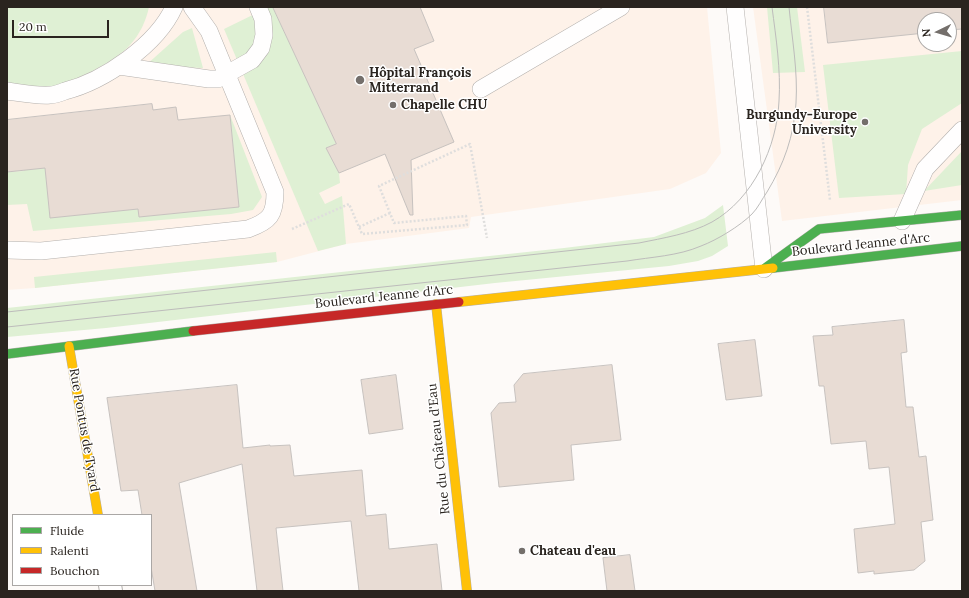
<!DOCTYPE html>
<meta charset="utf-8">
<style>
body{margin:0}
#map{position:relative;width:969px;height:598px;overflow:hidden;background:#fdfaf8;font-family:Lora,serif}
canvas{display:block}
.frame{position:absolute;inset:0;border:8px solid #2a241f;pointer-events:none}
.legend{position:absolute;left:12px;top:514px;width:140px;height:72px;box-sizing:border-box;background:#fff;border:1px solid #aaa7a5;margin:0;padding:5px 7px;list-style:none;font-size:12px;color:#2a241f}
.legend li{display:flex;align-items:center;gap:8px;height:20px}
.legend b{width:20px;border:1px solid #aaa7a5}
.north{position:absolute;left:917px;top:12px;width:40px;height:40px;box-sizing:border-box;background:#fff;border:1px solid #aaa7a5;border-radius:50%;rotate:265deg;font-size:11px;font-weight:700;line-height:16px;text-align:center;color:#2a241f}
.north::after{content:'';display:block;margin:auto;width:14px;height:18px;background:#746f6b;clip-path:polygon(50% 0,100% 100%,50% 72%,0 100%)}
.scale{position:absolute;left:12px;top:20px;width:97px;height:18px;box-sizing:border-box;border:2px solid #2a241f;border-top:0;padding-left:5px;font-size:12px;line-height:14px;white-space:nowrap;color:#2a241f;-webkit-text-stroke:3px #fff;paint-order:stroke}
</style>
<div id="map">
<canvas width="969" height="598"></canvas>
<div class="frame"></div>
<ul class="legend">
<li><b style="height:5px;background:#4caf50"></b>Fluide</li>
<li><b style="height:5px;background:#ffc107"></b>Ralenti</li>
<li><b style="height:5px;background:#c62828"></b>Bouchon</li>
</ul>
<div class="north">N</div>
<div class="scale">20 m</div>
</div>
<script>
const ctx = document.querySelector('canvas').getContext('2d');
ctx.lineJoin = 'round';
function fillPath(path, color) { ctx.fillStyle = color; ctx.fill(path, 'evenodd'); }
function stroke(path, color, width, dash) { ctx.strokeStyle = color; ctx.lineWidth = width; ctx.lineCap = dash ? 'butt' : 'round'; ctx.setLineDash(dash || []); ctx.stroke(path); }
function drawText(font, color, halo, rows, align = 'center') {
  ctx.font = font + ' Lora,serif'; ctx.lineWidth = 3; ctx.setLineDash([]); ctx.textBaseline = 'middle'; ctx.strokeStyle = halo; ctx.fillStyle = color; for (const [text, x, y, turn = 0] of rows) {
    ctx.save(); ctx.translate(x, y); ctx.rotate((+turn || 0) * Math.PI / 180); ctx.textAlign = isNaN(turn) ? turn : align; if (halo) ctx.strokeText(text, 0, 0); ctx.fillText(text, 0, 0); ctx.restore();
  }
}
fillPath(new Path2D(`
 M 7,7 L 707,7 L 721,153 L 706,173 L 670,189 L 471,217 L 469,228 L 346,244 L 277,262 L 35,288 L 7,290 Z
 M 753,7 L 962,7 L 962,200 L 782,221 ZM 925,20 L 949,20 L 949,44 L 925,44 Z`), '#fef2e9');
fillPath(new Path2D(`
 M 7,7 L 149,7 C 146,21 140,34 130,45 C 115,62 72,83 50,87 C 39,89 19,86 7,85 Z
 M 269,7 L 273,7 L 336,144 L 326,148 L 339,173 L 340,183 L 319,193 L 325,204 L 342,196 L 346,244 L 318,251 L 224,29 Z
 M 767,7 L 797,7 L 805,72 L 773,73 Z
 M 192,28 L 203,68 L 145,66 L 183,32 Z
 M 962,51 L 962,103 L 922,129 L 908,165 L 906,194 L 839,198 L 823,65 Z
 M 230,115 L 262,197 L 253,210 L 231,214 L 33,231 L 27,204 L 7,205 L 7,172 L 24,171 L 24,168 L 45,167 L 50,218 L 138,209 L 139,217 L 239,207 Z
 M 962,151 L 962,185 L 924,191 Z
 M 723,205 L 728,246 L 712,256 L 698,261 L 669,266 L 495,283 L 106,328 L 7,337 L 7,308 L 564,248 L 654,237 L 705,218 Z
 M 276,252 L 277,262 L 35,288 L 34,277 Z`), '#dff0d4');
const building = new Path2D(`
 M 273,7 L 420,7 L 434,41 L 414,49 L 454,142 L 411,160 L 413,215 L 410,215 L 385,154 L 339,173 L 326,148 L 336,144 Z
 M 824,7 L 962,7 L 962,29 L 949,30 L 949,20 L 925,20 L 925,33 L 828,43 Z
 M 152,104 L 153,110 L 176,107 L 178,120 L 230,115 L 239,207 L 139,217 L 138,209 L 50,218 L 45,168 L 7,172 L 7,120 Z
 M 904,320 L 907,352 L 901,353 L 906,407 L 913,407 L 919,457 L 926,456 L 933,520 L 921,522 L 925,561 L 914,570 L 874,574 L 874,571 L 858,573 L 854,529 L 895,524 L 889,467 L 869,469 L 866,441 L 831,444 L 824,386 L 819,386 L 813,336 L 833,335 L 832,327 Z
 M 755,340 L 762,396 L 726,400 L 718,344 Z
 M 612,365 L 621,440 L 571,445 L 574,480 L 499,487 L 491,413 L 499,403 L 516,402 L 514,385 L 523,374 Z
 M 396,375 L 403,429 L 369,434 L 361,380 Z
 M 237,385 L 243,448 L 270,445 L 270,446 L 290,445 L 294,476 L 362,470 L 366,516 L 386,514 L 389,549 L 437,544 L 442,591 L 359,591 L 351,521 L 276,528 L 283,591 L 257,591 L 242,464 L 179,483 L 197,591 L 155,591 L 151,567 L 151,515 L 142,515 L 138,490 L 121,491 L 107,398 Z
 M 630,555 L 635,591 L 607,591 L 603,558 Z`);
fillPath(building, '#e8dcd4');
stroke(building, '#c7c2bf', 1);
const lane = new Path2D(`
 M 735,7 L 764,269
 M 119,66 L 209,79 L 218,79 L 252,60 L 261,48 L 264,35 L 263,19 L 258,7
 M 481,89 L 621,7
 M 7,91 C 21,93 36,96 50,95 C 55,95 60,93 65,91 C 104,81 157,45 174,7
 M 902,221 L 925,169 L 962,130
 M 7,250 L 41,251 L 248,229 C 270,221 275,215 275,192 L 209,31 L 192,7`);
const street = new Path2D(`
 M 110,585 L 111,591`);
const fast = new Path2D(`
 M 765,268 L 819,229 L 962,215
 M 773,268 L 962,246
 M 7,354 L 193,331`);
const slow = new Path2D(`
 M 459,302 L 773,268
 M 436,304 L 467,591
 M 69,346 L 98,515`);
const jam = new Path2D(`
 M 193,331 L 459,302`);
stroke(lane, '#b4b0ad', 18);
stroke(street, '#b4b0ad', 24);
stroke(fast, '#b4b0ad', 10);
stroke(slow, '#b4b0ad', 10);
stroke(jam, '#b4b0ad', 10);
stroke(new Path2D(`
 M 807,7 L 830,200
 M 359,227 L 390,213
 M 292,229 L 349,204 L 362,234 L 467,225 L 466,216 L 394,223 L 379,186 L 470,144 L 487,238`), '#dfdedd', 2.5, [2, 2]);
stroke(lane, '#fffefe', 17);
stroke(street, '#fffefe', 22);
stroke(fast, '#4caf50', 9);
stroke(slow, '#ffc107', 9);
stroke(jam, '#c62828', 9);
stroke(new Path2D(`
 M 7,312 L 639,243 C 663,238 690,234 712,222 C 753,199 777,147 779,101 C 781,70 776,38 772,7
 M 7,327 L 627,261 C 651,257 678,256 701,246 C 717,240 740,226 752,214 C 758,208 762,199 767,192 C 784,164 794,136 796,103 C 798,71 792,39 789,7`), '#bdbcbb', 1);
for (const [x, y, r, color] of [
 [360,80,5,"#746f6b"],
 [393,105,4,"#746f6b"],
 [865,122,4,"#746f6b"],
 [522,551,4,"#746f6b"]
]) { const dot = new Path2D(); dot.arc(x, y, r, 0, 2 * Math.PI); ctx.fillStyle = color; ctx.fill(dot); stroke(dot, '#fff', 1.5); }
drawText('bold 13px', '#2a241f', '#fff', [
 ["Hôpital François",369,73],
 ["Mitterrand",369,88],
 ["Chapelle CHU",401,105],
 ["Burgundy-Europe",857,115,"right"],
 ["University",857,130,"right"],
 ["Chateau d'eau",530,551]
], 'left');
drawText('13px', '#2a241f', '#fff', [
 ["Boulevard Jeanne d'Arc",861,245,-6],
 ["Boulevard Jeanne d'Arc",384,297,-6],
 ["Rue Pontus de Tyard",84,430,80],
 ["Rue du Château d'Eau",439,449,-96]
]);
</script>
